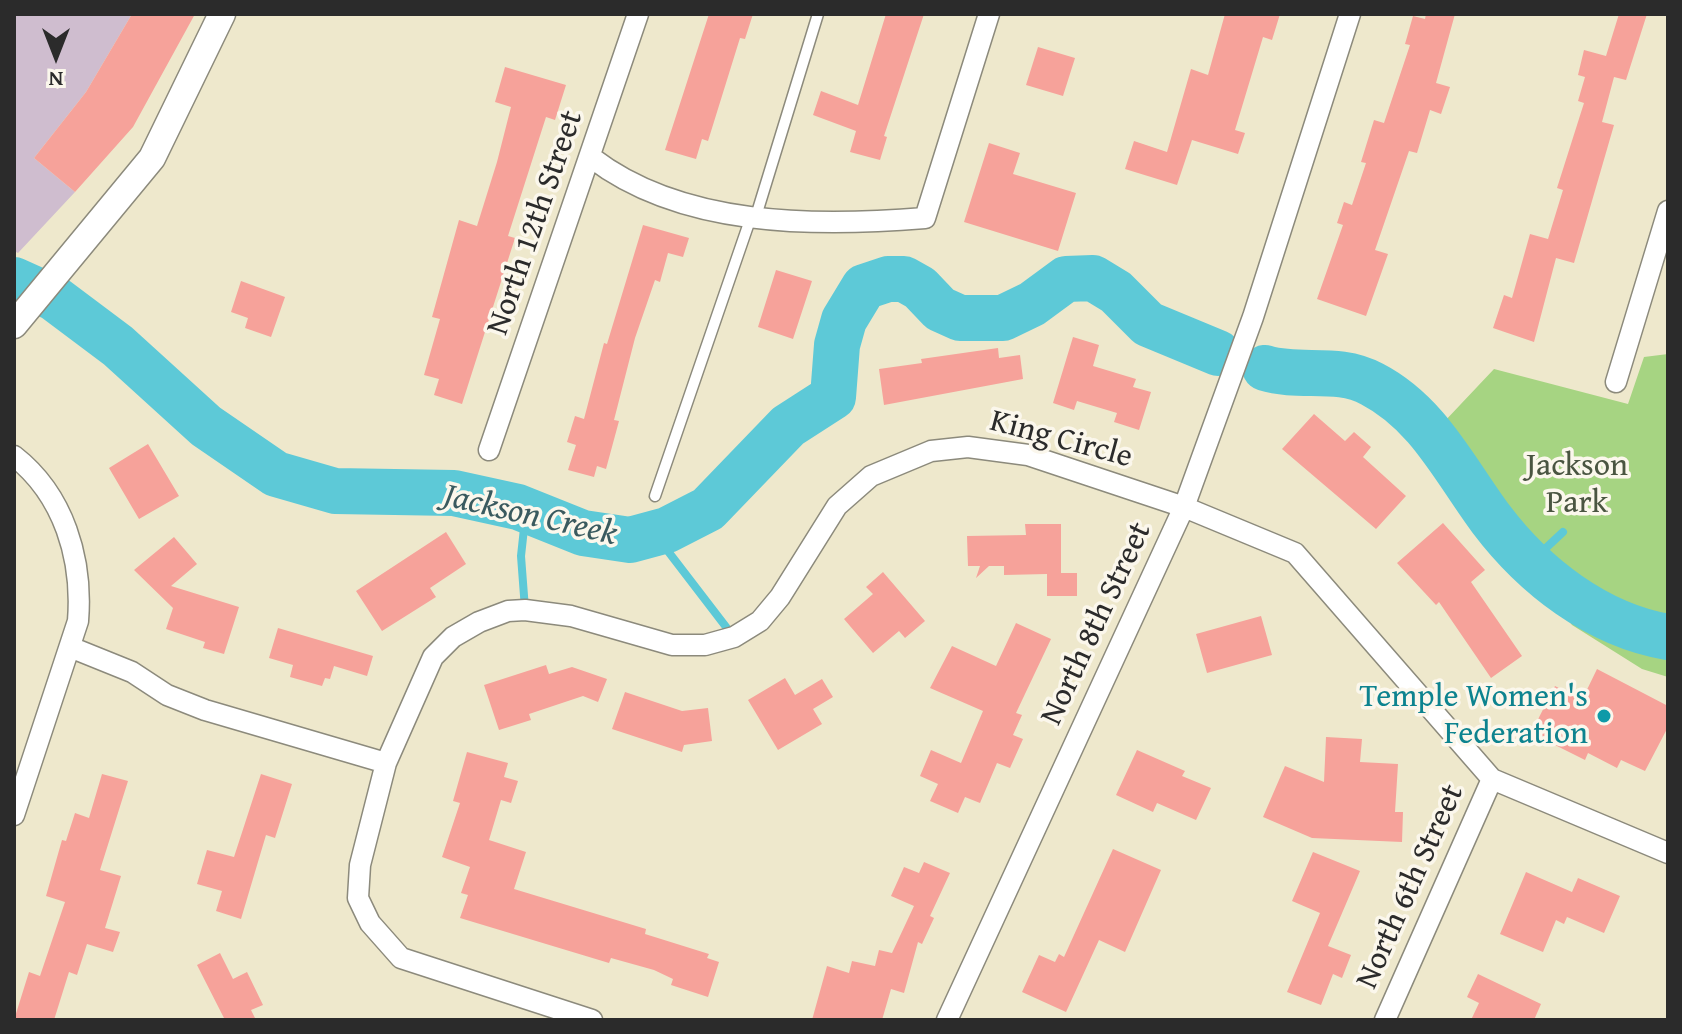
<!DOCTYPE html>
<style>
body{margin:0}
#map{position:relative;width:1682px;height:1034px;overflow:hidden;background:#eee8cc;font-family:"Gentium Book Plus",serif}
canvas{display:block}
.frame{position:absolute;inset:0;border:16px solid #2b2b2b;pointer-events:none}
.north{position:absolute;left:16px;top:16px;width:80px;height:80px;-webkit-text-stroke:6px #fbf7ec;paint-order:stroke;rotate:180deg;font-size:22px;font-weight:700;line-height:32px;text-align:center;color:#2b2b2b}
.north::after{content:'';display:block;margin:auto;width:28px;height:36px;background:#2b2b2b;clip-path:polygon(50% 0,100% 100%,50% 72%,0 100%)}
</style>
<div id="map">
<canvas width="1682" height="1034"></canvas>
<div class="frame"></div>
<div class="north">N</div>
</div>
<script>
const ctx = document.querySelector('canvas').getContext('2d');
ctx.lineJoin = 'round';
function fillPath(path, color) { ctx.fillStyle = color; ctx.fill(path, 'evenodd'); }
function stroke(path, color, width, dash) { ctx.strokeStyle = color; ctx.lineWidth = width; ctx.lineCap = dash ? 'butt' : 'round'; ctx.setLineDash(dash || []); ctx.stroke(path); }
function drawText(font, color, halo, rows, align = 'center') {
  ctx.font = font + ' "Gentium Book Plus",serif'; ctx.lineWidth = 7; ctx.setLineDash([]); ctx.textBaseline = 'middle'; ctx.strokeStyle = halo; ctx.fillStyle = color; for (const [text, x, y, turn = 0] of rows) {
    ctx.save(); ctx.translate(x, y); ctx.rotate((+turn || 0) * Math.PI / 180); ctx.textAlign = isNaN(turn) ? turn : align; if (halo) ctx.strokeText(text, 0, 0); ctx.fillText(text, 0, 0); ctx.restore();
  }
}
fillPath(new Path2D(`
 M 14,14 L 132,14 L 86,92 L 34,158 L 75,192 L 18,253 L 14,251 Z`), '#cfbdcf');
fillPath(new Path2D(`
 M 1668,354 L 1668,677 L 1642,669 L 1572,625 L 1426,441 L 1494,369 L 1628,404 L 1644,357 Z`), '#a6d482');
stroke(new Path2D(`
 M 654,533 L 733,636
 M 1531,562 L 1563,532
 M 525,609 L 521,556 L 526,510`), '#5dc9d7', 8);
stroke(new Path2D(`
 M 14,280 L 54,298 L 118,346 L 206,426 L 276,474 L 335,491 L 454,493 L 518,507 L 583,533 L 630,540 L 667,530 L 708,509 L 788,426 L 833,397 L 837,345 L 844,320 L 864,287 L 888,279 L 904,279 L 920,288 L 940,309 L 960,318 L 1003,318 L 1032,304 L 1066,279 L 1093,278 L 1116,292 L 1148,324 L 1218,353
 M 1265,368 C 1301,379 1337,365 1372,384 C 1428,413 1454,469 1491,519 C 1534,576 1597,625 1668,637`), '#5dc9d7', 46);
fillPath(new Path2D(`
 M 132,14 L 195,14 L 133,127 L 75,192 L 34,158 L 86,92 Z
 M 709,14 L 753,14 L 745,39 L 740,38 L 708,141 L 702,139 L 696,159 L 665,150 Z
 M 886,14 L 924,14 L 884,136 L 887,137 L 880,160 L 850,152 L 856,131 L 813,115 L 821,91 L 858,105 Z
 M 1225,14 L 1280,14 L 1272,40 L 1263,37 L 1235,130 L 1245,133 L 1238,154 L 1192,140 L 1177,185 L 1125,169 L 1134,141 L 1167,152 L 1191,69 L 1208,75 Z
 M 1426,14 L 1455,14 L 1436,83 L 1450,87 L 1441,114 L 1430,110 L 1417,153 L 1409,151 L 1375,250 L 1388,254 L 1366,316 L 1317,299 L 1343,225 L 1337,223 L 1344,202 L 1352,205 L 1366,163 L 1361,162 L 1374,120 L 1384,123 L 1410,45 L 1405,44 L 1413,16 L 1425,19 Z
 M 1619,14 L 1647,14 L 1626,80 L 1614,77 L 1602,122 L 1614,125 L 1574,263 L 1556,258 L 1534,342 L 1493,328 L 1504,295 L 1512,298 L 1530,234 L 1548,239 L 1563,190 L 1557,188 L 1584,103 L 1578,101 L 1585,77 L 1578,75 L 1584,50 L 1606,56 Z
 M 1038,47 L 1075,58 L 1063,96 L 1026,85 Z
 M 505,67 L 566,85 L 555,120 L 546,117 L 508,236 L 515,238 L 462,404 L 434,395 L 439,379 L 424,375 L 440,319 L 432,317 L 459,220 L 477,226 L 497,162 L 511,107 L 495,102 Z
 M 989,143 L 1020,153 L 1013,174 L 1076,193 L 1058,251 L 964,222 Z
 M 643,225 L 689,238 L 683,257 L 668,253 L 660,282 L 655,280 L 635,338 L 614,420 L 619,421 L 606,469 L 597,466 L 594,477 L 568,470 L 576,445 L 567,442 L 575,416 L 584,419 L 604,343 L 607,344 Z
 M 776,270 L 812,281 L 793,339 L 758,327 Z
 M 241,281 L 285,297 L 271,337 L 245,328 L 248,318 L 231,312 Z
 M 1073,337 L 1099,345 L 1093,366 L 1136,379 L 1133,387 L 1151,392 L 1139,430 L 1114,422 L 1117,413 L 1077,401 L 1074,410 L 1053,403 Z
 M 998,348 L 999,358 L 1020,355 L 1023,379 L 884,405 L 879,369 L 922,363 L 921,359 Z
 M 1314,414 L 1345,441 L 1354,432 L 1371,447 L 1363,457 L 1406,496 L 1376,529 L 1282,449 Z
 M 148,444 L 179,496 L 139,519 L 109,468 Z
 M 1443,523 L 1485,570 L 1471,582 L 1522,656 L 1491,678 L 1439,602 L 1436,605 L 1397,563 Z
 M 1025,524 L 1061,524 L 1061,573 L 1077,573 L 1077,596 L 1047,596 L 1047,574 L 1004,575 L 1004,566 L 989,566 L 976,578 L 980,566 L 968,566 L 967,536 L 1026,535 Z
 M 446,532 L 466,564 L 430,588 L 436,597 L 382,631 L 356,591 Z
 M 174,537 L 197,564 L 171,586 L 239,607 L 224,654 L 203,648 L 205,642 L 166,629 L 173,608 L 134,570 Z
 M 883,572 L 925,621 L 905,638 L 899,631 L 873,653 L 844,619 L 873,594 L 866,587 Z
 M 1261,616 L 1272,655 L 1207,673 L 1196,634 Z
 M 1016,623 L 1051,639 L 1016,713 L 1022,715 L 1013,735 L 1023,739 L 1010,768 L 997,763 L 980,803 L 965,797 L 958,813 L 930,801 L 938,784 L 920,776 L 931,750 L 961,763 L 983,711 L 930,688 L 952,646 L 996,666 Z
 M 278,628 L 373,656 L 367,676 L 334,666 L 330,679 L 325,678 L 322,686 L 290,677 L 293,665 L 269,658 Z
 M 546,665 L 549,674 L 572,667 L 607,679 L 598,702 L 583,696 L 529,714 L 531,720 L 499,730 L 484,685 Z
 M 1597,669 L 1668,706 L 1668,727 L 1645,771 L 1621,760 L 1617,768 L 1588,753 L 1585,760 L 1531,733 L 1555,686 L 1582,700 Z
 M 785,678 L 795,695 L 822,679 L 833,697 L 813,709 L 822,724 L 778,750 L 748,700 Z
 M 625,692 L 682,711 L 708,708 L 712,741 L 684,745 L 682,752 L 612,729 Z
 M 1326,737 L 1362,739 L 1360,762 L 1398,764 L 1395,812 L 1403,812 L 1402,842 L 1312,838 L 1263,817 L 1285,766 L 1324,782 Z
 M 1137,750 L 1185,771 L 1182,776 L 1211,788 L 1196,820 L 1157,803 L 1153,812 L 1116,795 Z
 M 467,752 L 508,763 L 504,777 L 518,781 L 511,803 L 501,800 L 489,840 L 526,852 L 514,889 L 646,929 L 645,934 L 709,954 L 707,958 L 719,962 L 708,997 L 671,985 L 673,979 L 654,970 L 611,958 L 609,963 L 460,918 L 468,895 L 461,893 L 470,867 L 442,857 L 460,803 L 453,801 Z
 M 102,774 L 128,781 L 100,870 L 121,876 L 105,928 L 120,932 L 113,952 L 87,944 L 77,975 L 69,972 L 54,1020 L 14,1020 L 29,972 L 40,976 L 65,902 L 46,896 L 62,840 L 66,841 L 75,813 L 89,818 Z
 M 261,774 L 292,784 L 275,838 L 266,835 L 241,919 L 216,911 L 222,891 L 197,884 L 207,850 L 234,857 Z
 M 1113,849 L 1161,870 L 1125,952 L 1099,940 L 1066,1012 L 1022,992 L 1039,955 L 1055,962 L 1059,954 L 1064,957 Z
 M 1313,852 L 1360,871 L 1328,946 L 1351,955 L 1342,978 L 1333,974 L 1321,1005 L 1287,992 L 1320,913 L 1292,901 Z
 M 924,862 L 950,873 L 930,916 L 934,918 L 922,944 L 918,942 L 904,993 L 891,989 L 882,1020 L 812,1020 L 827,966 L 849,973 L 852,961 L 875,966 L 879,950 L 892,953 L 914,906 L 891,896 L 904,867 L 919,873 Z
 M 1526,872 L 1572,892 L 1578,878 L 1620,896 L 1604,933 L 1567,917 L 1564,924 L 1556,920 L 1543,952 L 1500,934 Z
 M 220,953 L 233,979 L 247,972 L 263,1005 L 251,1010 L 256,1020 L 225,1020 L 197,965 Z
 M 1478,974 L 1541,1004 L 1534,1020 L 1471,1020 L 1479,1003 L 1467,997 Z`), '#f6a29a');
const service = new Path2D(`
 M 756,216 L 818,14
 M 655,496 L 751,217`);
const minor = new Path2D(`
 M 592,158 C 682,227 815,227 925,218 L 989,14
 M 1616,382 L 1668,211
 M 489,450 L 638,14
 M 14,456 C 64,495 83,559 78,621 L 14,815
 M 70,647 L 132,672 L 167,695 L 205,710 L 386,763
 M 592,1020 L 401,958 L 370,923 L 358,898 L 360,865 L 386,763 L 433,657 L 453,637 L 479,622 L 508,611 L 525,610 L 571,616 L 672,645 L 705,645 L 734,637 L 760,621 L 780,597 L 837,506 L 871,476 L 931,451 L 968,447 L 1028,455 L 1184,507 L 1295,553 L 1492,779 L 1668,853
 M 947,1020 L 1184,507 L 1253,317 L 1350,14
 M 1385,1020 L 1492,779`);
const tertiary = new Path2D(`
 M 14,325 L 152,158 L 222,14`);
stroke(service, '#8c8a7c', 13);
stroke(minor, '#8c8a7c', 23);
stroke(tertiary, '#8c8a7c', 29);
stroke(service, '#fff', 10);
stroke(minor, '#fff', 20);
stroke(tertiary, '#fff', 26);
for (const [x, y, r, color] of [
 [1604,716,8,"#0f9aa8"]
]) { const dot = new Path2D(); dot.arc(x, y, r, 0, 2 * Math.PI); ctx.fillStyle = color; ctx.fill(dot); stroke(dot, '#fbf7ec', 3); }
drawText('32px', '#2b2b2b', '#fbf7ec', [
 ["North 12th Street",536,223,-71],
 ["King Circle",1061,440,15],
 ["North 8th Street",1097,624,-65],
 ["North 6th Street",1411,887,-66]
]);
drawText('32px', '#4a5541', '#fbf7ec', [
 ["Jackson",1577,467],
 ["Park",1577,504]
]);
drawText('32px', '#0d838f', '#fbf7ec', [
 ["Temple Women's",1588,698],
 ["Federation",1588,735]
], 'right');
drawText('italic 34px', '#3a5a5f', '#fbf7ec', [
 ["Jackson Creek",530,516,13]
]);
</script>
